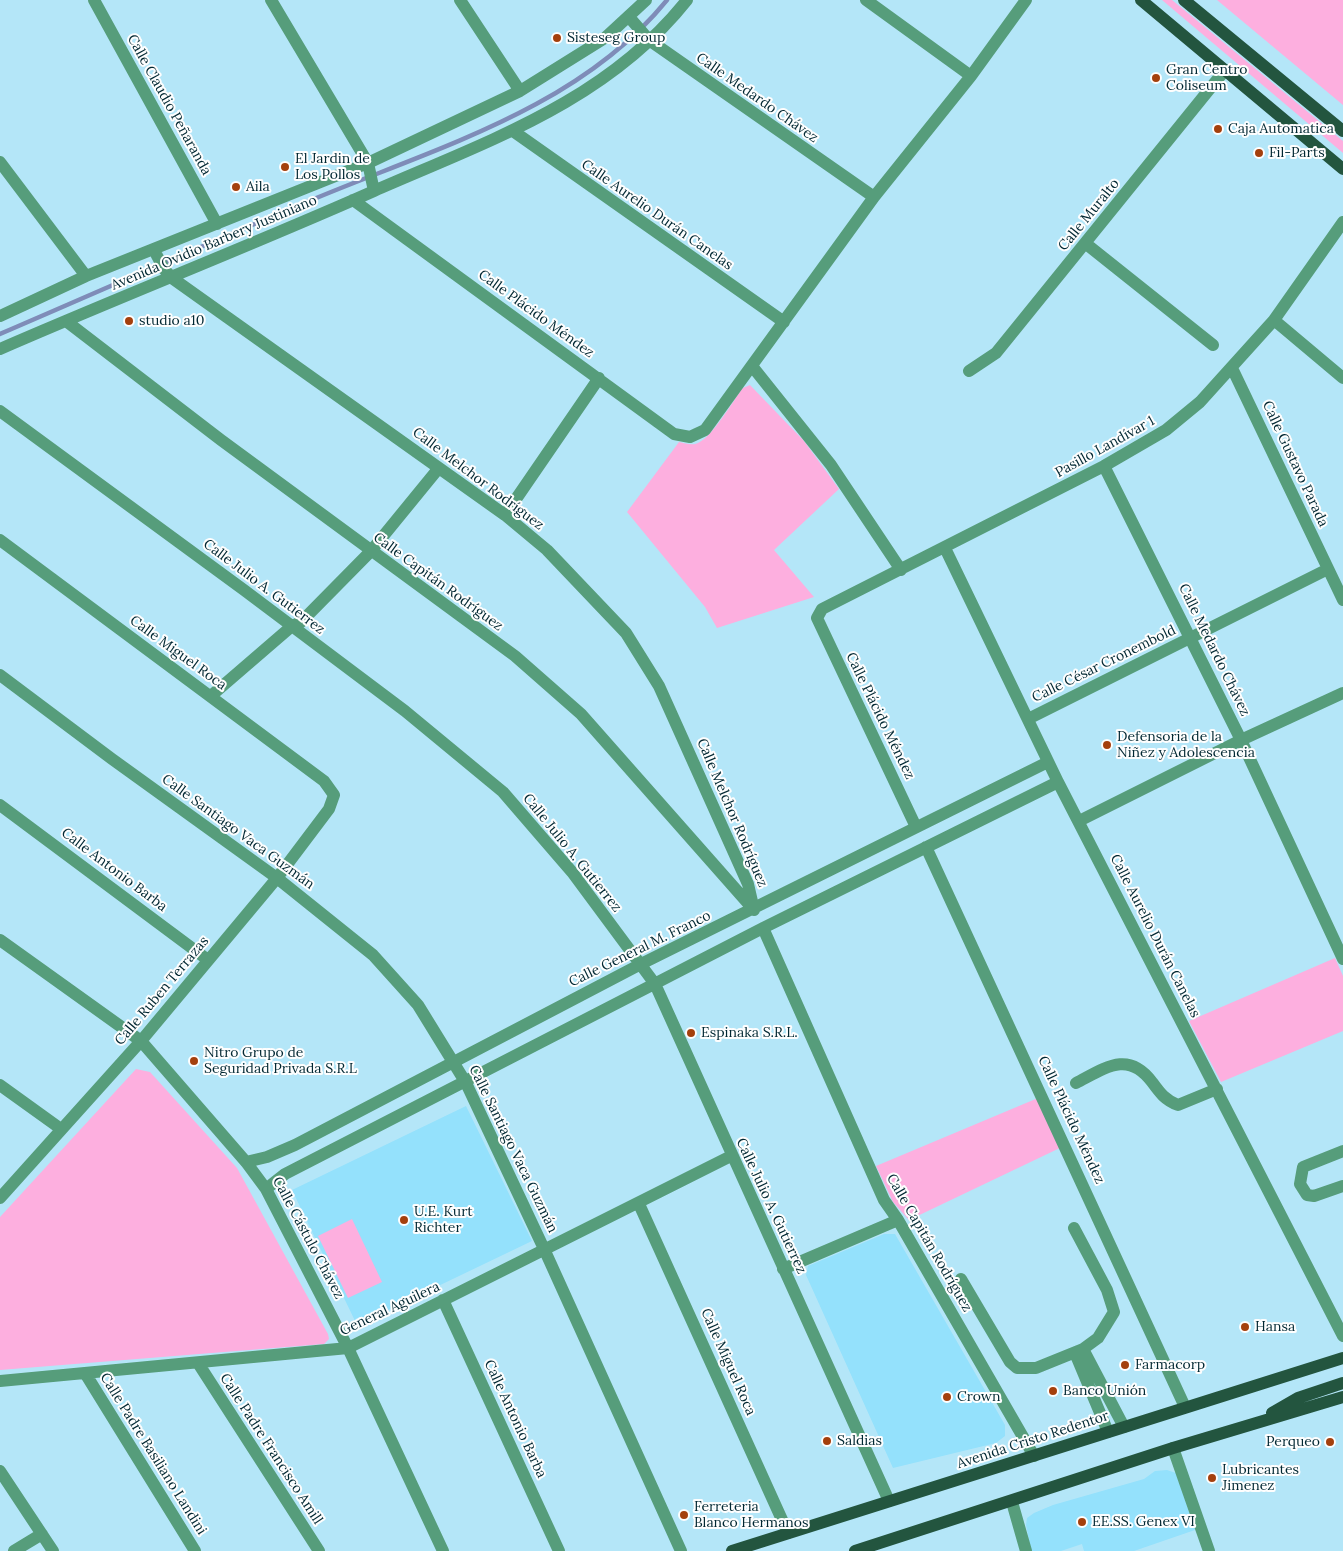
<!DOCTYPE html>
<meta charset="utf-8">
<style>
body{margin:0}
canvas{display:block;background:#b4e6f8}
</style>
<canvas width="1343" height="1551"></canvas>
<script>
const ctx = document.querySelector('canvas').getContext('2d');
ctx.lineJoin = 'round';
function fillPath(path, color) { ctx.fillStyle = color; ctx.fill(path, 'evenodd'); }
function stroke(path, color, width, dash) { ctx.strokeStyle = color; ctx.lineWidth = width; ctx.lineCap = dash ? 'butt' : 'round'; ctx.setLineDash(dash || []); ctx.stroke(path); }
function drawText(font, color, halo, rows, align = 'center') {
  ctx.font = font + ' Lora,serif'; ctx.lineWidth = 4; ctx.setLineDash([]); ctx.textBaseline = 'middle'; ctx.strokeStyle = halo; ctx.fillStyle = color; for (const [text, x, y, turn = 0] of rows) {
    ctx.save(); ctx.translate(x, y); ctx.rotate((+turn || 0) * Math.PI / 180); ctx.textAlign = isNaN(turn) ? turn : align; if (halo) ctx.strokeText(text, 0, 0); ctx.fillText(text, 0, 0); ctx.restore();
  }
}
fillPath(new Path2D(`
 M 466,1106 L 532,1241 L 357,1325 L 292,1190 Z
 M 884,1234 L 895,1234 L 1005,1425 L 1005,1436 L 996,1443 L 893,1468 L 806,1275 L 808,1266 Z
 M 1167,1470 L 1176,1473 L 1195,1530 L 1134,1551 L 1084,1551 L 1082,1544 L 1061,1551 L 1031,1551 L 1026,1525 L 1027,1518 L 1034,1513 L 1053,1505 L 1144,1479 L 1155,1471 Z`), '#94e1fc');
fillPath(new Path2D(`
 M 1162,0 L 1172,0 L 1343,141 L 1343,153 Z
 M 1217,0 L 1343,0 L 1343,105 Z
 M 750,385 L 804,441 L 839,489 L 774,550 L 814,597 L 717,628 L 705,607 L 627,512 L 679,442 C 685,443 692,446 698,443 C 714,435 732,402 743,388 Z
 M 1335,958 L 1343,976 L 1343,1031 L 1221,1082 L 1189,1021 Z
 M 136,1069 L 150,1072 L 237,1168 L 328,1334 L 329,1339 L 324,1344 L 0,1370 L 0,1217 Z
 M 1038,1098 L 1062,1147 L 909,1220 L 893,1202 L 876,1166 Z
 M 352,1219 L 382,1282 L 348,1298 L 318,1236 Z`), '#fdafdf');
stroke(new Path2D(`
 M 0,334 C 100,291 201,246 302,204 C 428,150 577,111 667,0`), '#7f8cb8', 4.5);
stroke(new Path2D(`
 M 94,0 L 217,224
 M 271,0 L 368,163 L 374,191
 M 460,0 L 520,91
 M 866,0 L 971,76
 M 629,17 L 649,40 L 874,197
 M 513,131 L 784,322
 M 0,162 L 86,276
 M 353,200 L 674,434 L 690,437 L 705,430 L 874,197 L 971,76 L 1026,0
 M 1085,243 L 1213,345
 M 154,250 L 164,269 L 172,278 L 505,515 L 547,550 L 626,633 L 659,686 L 748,884 L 754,910
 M 0,316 L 86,276 L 368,163 L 520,91 L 605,38 L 646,0
 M 1274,320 L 1343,378
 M 66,321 L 221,440 L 515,656 L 581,714 L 754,910
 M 0,349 C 124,295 250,246 374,191 C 488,141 607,101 687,0
 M 752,366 L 831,465 L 901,570
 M 1232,368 L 1343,600
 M 969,371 L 996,353 L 1225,70
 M 0,411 L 244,590 L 405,711 L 503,792 L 572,872 L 655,984 L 889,1501
 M 1104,466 L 1241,740 L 1343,959
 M 505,515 L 599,378
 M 0,540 L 324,781 L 334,795 L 329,809 L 277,878 L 141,1041 L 0,1198
 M 945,548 L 1058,782 L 1343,1336
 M 0,675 L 112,759 L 277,878 L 373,955 L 418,1005 L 466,1083 L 545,1251 L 681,1551
 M 212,695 L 292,626 L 301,622 L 371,551 L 438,469
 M 1028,719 L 1328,569
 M 0,805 L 208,960
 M 1079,821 L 1241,740 L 1343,693
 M 916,827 L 817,618 L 822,609 L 1104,466 L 1166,430 L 1200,402 L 1274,320 L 1343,222
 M 926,847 L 1185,1407
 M 763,928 L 884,1200 L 898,1220 L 1034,1456
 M 0,940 L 141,1041 L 246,1162 L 266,1189 L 348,1348 L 443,1551
 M 1076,1083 C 1105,1068 1128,1050 1152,1082 C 1160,1093 1165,1100 1178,1105 L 1217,1089
 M 0,1085 L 61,1129
 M 1343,1151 L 1303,1167 L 1300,1184 L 1307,1195 L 1314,1196 L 1343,1186
 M 246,1162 L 267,1157 L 295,1145 L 641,964 L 1048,762
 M 266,1189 L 285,1174 L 763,928 L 1058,782
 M 639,1204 L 788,1533
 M 783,1269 L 898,1220
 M 961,1279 L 1010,1362 L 1017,1368 L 1036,1368 L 1083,1349 L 1098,1338 L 1114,1312 L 1107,1290 L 1074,1228
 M 443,1300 L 559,1551
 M 1083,1349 L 1124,1427
 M 1075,1353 L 1108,1432
 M 198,1363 L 319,1551
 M 85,1373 L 195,1551
 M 0,1381 L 348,1348 L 731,1156
 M 1173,1448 L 1209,1551
 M 0,1471 L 53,1551
 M 1012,1502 L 1026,1551
 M 14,1551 L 42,1534`), '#569d7b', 12);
stroke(new Path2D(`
 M 1141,0 L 1343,169
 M 1184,0 L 1343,131
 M 1272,1413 L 1298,1398 L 1343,1383
 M 732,1551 L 1343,1358
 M 855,1551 L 1173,1448 L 1343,1397`), '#23553f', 12);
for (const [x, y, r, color] of [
 [557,38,5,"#a4400d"],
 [1156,78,5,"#a4400d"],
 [1218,129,5,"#a4400d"],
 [1259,153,5,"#a4400d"],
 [285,167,5,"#a4400d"],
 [236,187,5,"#a4400d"],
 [129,321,5,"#a4400d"],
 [1107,745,5,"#a4400d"],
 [691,1033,5,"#a4400d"],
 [194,1061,5,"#a4400d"],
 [404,1220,5,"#a4400d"],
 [1245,1327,5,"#a4400d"],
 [1125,1365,5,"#a4400d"],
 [1053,1391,5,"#a4400d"],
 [947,1397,5,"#a4400d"],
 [827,1441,5,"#a4400d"],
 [1330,1442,5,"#a4400d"],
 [1212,1478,5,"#a4400d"],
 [684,1515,5,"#a4400d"],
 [1082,1522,5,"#a4400d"]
]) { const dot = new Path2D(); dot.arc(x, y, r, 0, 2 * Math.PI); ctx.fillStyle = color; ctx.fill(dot); stroke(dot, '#fefefe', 2); }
drawText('14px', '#002732', '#fefefe', [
 ["Sisteseg Group",567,38],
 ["Gran Centro",1166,70],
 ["Coliseum",1166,86],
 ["Caja Automatica",1228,129],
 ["Fil-Parts",1269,153],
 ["El Jardin de",295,159],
 ["Los Pollos",295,175],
 ["Aila",246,187],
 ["studio a10",139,321],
 ["Defensoria de la",1117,737],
 ["Niñez y Adolescencia",1117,753],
 ["Espinaka S.R.L.",701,1033],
 ["Nitro Grupo de",204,1053],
 ["Seguridad Privada S.R.L",204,1069],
 ["U.E. Kurt",414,1212],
 ["Richter",414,1228],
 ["Hansa",1255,1327],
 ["Farmacorp",1135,1365],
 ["Banco Unión",1063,1391],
 ["Crown",957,1397],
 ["Saldias",837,1441],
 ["Perqueo",1320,1442,"right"],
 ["Lubricantes",1222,1470],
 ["Jimenez",1222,1486],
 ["Ferreteria",694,1507],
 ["Blanco Hermanos",694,1523],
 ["EE.SS. Genex VI",1092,1522]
], 'left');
drawText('14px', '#002732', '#fefefe', [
 ["Calle Medardo Chávez",757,98,35],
 ["Calle Claudio Peñaranda",169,105,61],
 ["Calle Aurelio Durán Canelas",657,215,35],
 ["Calle Muralto",1089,215,-51],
 ["Avenida Ovidio Barbery Justiniano",214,243,-23],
 ["Calle Plácido Méndez",536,314,36],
 ["Pasillo Landívar 1",1105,447,-29],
 ["Calle Gustavo Parada",1295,464,65],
 ["Calle Melchor Rodríguez",478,479,37],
 ["Calle Capitán Rodríguez",438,582,36],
 ["Calle Julio A. Gutierrez",264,587,37],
 ["Calle Medardo Chávez",1214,650,64],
 ["Calle Miguel Roca",178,653,36],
 ["Calle César Cronembold",1104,664,-26],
 ["Calle Plácido Méndez",880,716,64],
 ["Calle Melchor Rodríguez",732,813,67],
 ["Calle Santiago Vaca Guzmán",238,832,36],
 ["Calle Julio A. Gutierrez",572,853,51],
 ["Calle Antonio Barba",114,870,37],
 ["Calle Aurelio Durán Canelas",1155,936,63],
 ["Calle General M. Franco",640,949,-26],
 ["Calle Ruben Terrazas",162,991,-50],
 ["Calle Plácido Méndez",1071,1120,65],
 ["Calle Santiago Vaca Guzmán",513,1149,64],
 ["Calle Julio A. Gutierrez",771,1206,65],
 ["Calle Cástulo Chávez",308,1238,62],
 ["Calle Capitán Rodríguez",929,1243,60],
 ["General Aguilera",390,1309,-25],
 ["Calle Miguel Roca",728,1362,66],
 ["Calle Antonio Barba",515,1419,65],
 ["Avenida Cristo Redentor",1033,1440,-18],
 ["Calle Padre Francisco Amill",271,1449,57],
 ["Calle Padre Basiliano Landini",153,1454,58]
]);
</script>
